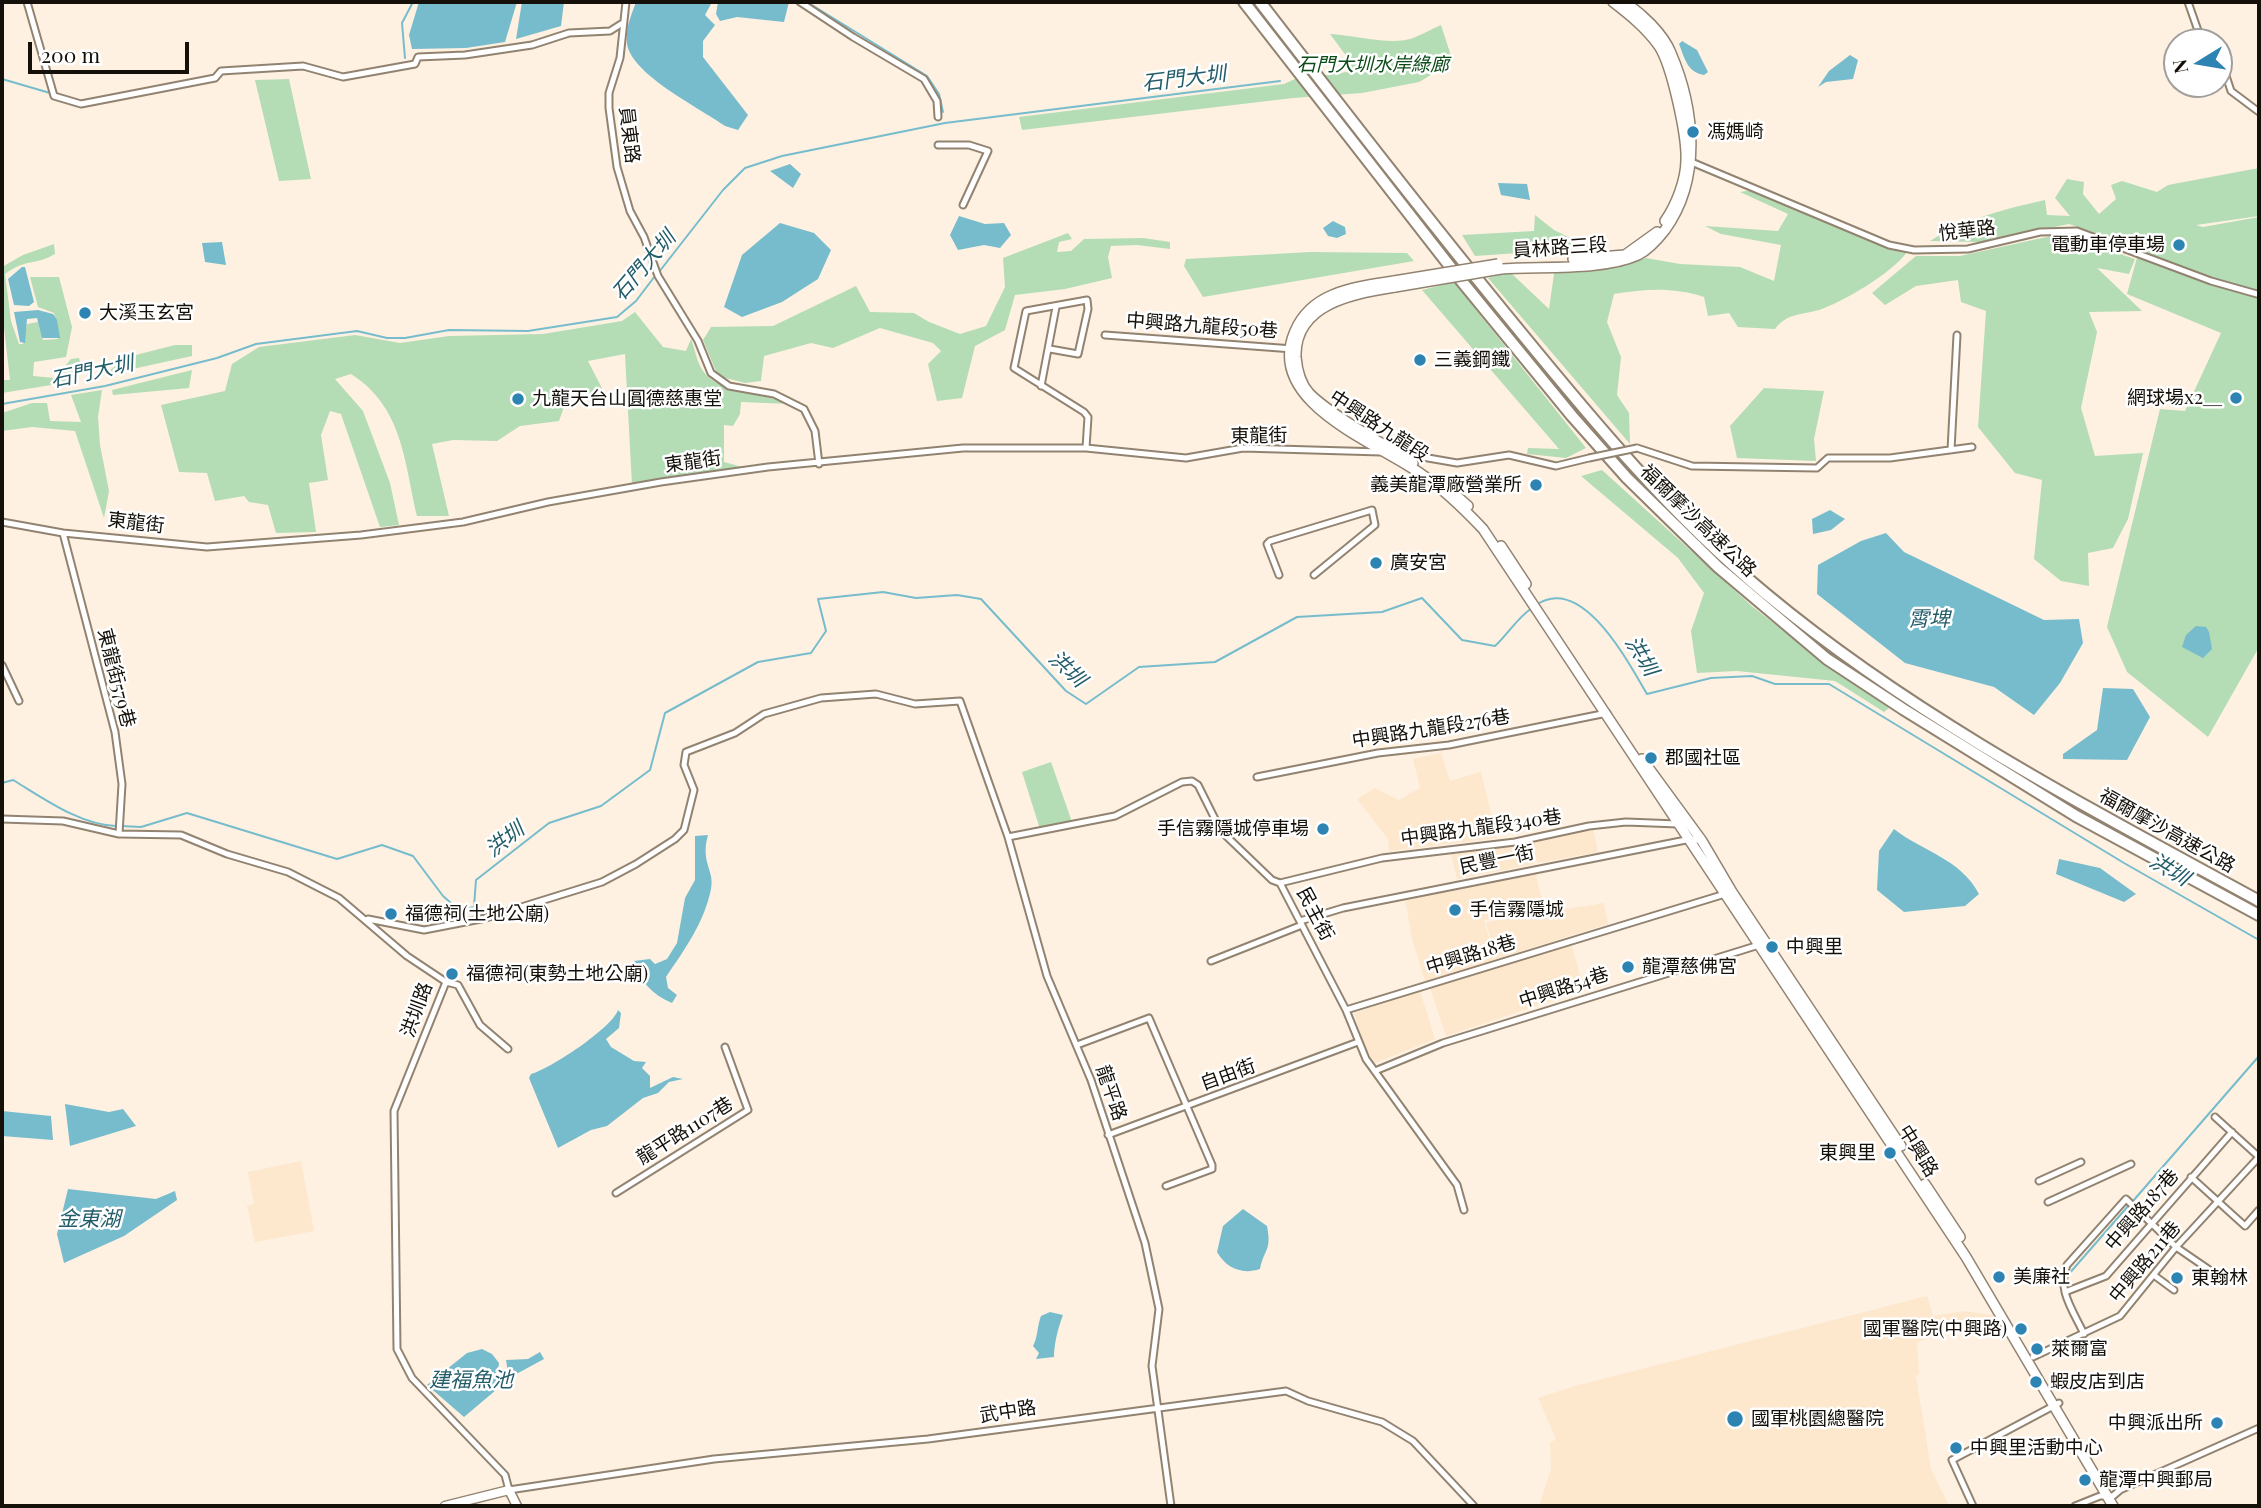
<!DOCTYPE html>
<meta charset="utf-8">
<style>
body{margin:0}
#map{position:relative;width:2261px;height:1508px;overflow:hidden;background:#fef1e1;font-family:"Playfair Display",serif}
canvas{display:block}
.frame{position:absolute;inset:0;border:4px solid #151009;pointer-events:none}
.north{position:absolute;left:2163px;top:28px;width:70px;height:70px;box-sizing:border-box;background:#fff;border:2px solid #a19f9d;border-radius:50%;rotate:259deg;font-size:19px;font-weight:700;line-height:28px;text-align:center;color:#151009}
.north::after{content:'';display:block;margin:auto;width:24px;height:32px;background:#2d83b2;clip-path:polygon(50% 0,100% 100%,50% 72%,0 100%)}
.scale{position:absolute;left:28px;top:42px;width:161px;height:32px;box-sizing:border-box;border:4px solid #151009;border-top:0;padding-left:9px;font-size:21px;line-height:24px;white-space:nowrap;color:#151009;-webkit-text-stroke:5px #fff;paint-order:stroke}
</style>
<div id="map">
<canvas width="2261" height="1508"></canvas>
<div class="frame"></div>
<div class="north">N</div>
<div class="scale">200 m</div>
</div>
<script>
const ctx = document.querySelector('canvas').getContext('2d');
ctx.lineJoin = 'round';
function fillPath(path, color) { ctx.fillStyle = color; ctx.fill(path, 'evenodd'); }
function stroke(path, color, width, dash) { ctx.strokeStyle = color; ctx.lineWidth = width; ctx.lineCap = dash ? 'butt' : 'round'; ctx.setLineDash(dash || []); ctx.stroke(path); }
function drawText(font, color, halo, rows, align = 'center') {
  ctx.font = font + ' "Playfair Display","Noto Sans TC",serif'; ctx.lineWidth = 5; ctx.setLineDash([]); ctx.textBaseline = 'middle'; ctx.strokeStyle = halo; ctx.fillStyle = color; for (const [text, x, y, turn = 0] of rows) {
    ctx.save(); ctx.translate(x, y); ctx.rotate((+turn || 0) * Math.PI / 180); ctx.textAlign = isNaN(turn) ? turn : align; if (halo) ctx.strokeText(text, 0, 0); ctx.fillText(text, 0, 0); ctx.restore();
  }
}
fillPath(new Path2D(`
 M 1441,753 L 1450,781 L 1481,772 L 1497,838 L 1389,851 L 1388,839 L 1357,799 L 1375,788 L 1399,800 L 1420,788 L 1413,759 Z
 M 1593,828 L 1598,852 L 1537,863 L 1533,841 Z
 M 1532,842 L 1534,864 L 1457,879 L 1451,854 Z
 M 1535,871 L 1545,912 L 1484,920 L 1495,960 L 1425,981 L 1412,939 L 1405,898 Z
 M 1604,903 L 1608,924 L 1496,959 L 1486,922 Z
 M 1567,944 L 1572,946 L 1584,990 L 1446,1036 L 1430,988 Z
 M 1420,991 L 1435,1039 L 1375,1063 L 1364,1045 L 1354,1013 Z
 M 301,1161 L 314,1231 L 255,1242 L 247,1206 L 254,1204 L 248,1172 Z
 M 1927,1296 L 1933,1316 L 1965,1311 L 1998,1316 L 1917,1342 L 1919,1374 L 1916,1376 L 1931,1469 L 1949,1506 L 1539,1506 L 1551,1469 L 1550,1443 L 1556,1439 L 1538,1398 L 1575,1386 Z`), '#fde7cd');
fillPath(new Path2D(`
 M 1441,25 L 1453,62 L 1419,82 L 1362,93 L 1293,98 L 1022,130 L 1019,117 L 1284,84 L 1295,79 L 1347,72 L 1347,57 L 1330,34 C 1353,35 1389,45 1410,39 C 1420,36 1431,29 1441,25 Z
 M 289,79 L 311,179 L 279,181 L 255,80 Z
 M 2259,168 L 2259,216 L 2196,225 L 2203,227 L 2259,217 L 2259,647 L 2208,737 L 2127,672 L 2107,627 L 2160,409 L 2185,411 L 2221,333 L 2127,294 L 2141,243 L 2135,247 L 2069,224 L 1980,242 L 1930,241 C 1965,219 2005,209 2045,200 L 2047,215 L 2070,216 L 2055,198 L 2067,179 L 2084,182 L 2083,194 L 2099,214 L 2116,199 L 2111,185 L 2122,181 L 2157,192 L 2168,185 Z
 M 1752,190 L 1907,252 C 1892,273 1843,302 1819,310 C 1801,315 1787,313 1775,329 L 1738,327 L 1729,313 L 1708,316 L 1704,297 C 1672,287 1647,289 1614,294 L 1607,322 L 1621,357 L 1617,395 L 1629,413 L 1630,444 L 1488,278 L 1510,272 L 1549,309 L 1555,267 L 1630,263 L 1646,258 L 1680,264 L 1740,267 L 1774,281 L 1781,245 L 1721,234 L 1705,226 L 1778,231 L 1788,214 L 1740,192 Z
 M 1535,215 L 1554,230 L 1591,248 L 1475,256 L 1462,235 L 1534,231 Z
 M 1068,233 L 1072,239 L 1059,242 L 1057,252 L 1071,251 L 1084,239 L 1143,238 L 1170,242 L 1170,249 L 1137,245 L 1111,246 L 1108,257 L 1112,278 L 1065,289 L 1015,295 L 1005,330 L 975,346 L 962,398 L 937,401 L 928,364 L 941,351 L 933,343 L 880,328 L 833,348 L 811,343 L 764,356 L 761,381 L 745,383 L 718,376 L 703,340 L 711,327 L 773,326 L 856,286 L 870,312 L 914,313 L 929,322 L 960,334 L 986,326 L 1005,287 L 1003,258 Z
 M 2060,234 L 2135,259 L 2129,274 L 2097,268 L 2142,311 L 2089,312 L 2097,332 L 2081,408 L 2095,456 L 2143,453 L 2128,519 L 2113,548 L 2088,553 L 2089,586 L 2061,581 L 2034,559 L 2042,480 L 2015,473 L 1978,427 L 1986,311 L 1961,302 L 1958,280 L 1916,286 L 1885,305 L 1872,293 L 1916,256 L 1960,256 Z
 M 54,244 L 55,254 C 34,266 27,258 5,274 L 11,321 L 19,344 L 23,344 L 27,324 L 38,322 L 43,340 L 58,339 L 54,313 L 38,307 L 30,277 L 59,277 L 72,327 L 66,357 L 34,362 L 33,376 L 55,378 L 71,359 L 79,358 L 82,369 L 76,381 L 2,393 L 2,380 L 10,380 L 2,310 L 2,267 L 23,255 Z
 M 1310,252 L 1407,253 L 1414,261 L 1203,297 L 1184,266 L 1186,259 Z
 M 1454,282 L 1586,448 L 1566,458 L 1527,454 L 1528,448 L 1559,449 L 1422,290 Z
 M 635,312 L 663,347 L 686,351 L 691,339 C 695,349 697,363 703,371 C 719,394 765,393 790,404 L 741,402 L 740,414 L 733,426 L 724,425 L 724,462 L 746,468 L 632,485 L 625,354 L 588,361 L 607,398 L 568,396 L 559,421 L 520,426 L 497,441 L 453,440 L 432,444 L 449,516 L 417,516 C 404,461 403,407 351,374 L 335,379 L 363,411 L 390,483 L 399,525 L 380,527 L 341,414 L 330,411 L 321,435 L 328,480 L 309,483 L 316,532 L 276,533 L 268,505 L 249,502 L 244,496 L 215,501 L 207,473 L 179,472 L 161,405 L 225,391 L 232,364 L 259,347 L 355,335 L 400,343 L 449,336 L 543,334 L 622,321 Z
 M 175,345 L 192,345 L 192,356 L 105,375 L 124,358 Z
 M 192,370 L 189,388 L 113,395 L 112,390 Z
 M 1764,388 L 1824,391 L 1814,439 L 1816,461 L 1737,458 L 1730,426 Z
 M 102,390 L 98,417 L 100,445 L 109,491 L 104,518 L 75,431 L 32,427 L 2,431 L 2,413 L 32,403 L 47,403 L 50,421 L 81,422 L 71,395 Z
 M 1602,470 L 1753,607 L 1828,666 L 1889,708 L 1884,712 L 1835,681 L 1737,671 L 1697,673 L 1691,631 L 1704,593 L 1678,558 L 1581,476 Z
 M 1051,762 L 1072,822 L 1040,829 L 1022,772 Z`), '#b4dcb5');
fillPath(new Path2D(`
 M 419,2 L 517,2 L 505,42 L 466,48 L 412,49 L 409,35 Z
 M 522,2 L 564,2 L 561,26 L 516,39 Z
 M 636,2 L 712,2 L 705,15 L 715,25 L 703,41 L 703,57 L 748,115 L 738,130 L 725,126 C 700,108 632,75 627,44 C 625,29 631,16 636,2 Z
 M 718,2 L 789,2 L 784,22 L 737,17 L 720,21 L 716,14 Z
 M 1682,41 L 1697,50 L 1708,72 L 1704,75 C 1687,72 1685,59 1679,44 Z
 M 1850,55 L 1858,60 L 1853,79 L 1826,82 L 1818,87 L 1829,71 Z
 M 790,164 L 801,174 L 793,188 L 770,171 Z
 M 1498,183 L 1527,184 L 1530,200 L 1501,195 Z
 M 959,216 L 985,224 L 1004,223 L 1011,235 L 1000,248 L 984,245 L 958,250 L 950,235 Z
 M 1333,221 L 1345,227 L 1346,234 L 1337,238 L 1328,236 L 1323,228 Z
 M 780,223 L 814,233 L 831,250 L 818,279 L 782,302 L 742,317 L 724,307 L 742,255 Z
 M 222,242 L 226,265 L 205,262 L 202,243 Z
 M 22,267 L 25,267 L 34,302 L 29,306 L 14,305 L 8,279 Z
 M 38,310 L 53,314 L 57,320 L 60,338 L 42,338 L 37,318 L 27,319 L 25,343 L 20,342 L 14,312 Z
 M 1830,510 L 1845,519 L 1831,530 L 1813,534 L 1812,519 Z
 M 1886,533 L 1904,552 L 2044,620 L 2079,619 L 2083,643 L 2060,683 L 2034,715 L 1994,687 L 1905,663 L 1817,594 L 1818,565 L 1861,541 Z
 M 2196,626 L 2206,627 L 2209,632 L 2212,649 L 2203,658 L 2182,647 L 2186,635 Z
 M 2103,688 L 2133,689 L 2150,717 L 2127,760 L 2063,759 L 2063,754 L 2097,730 Z
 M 1894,829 C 1922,851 1961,859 1979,894 L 1965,906 L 1904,912 L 1877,890 L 1879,851 Z
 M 708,835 C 700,863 715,870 711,889 C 704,923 685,949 666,977 L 668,988 L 677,995 L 672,1003 C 653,995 639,981 634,961 L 650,959 L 655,964 L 667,959 L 677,943 L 685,898 L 695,880 L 695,836 Z
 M 2059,859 L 2100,868 L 2136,894 L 2124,902 L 2056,874 Z
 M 618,1010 L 621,1013 L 619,1028 L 606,1039 L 611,1047 L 634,1061 L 646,1062 L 642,1068 L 650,1076 L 650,1088 L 673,1077 L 683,1079 L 669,1082 L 658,1093 L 643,1098 L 607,1126 L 591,1130 L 558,1148 L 529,1078 L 531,1074 C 550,1069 612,1028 618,1010 Z
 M 65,1104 L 109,1112 L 123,1109 L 136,1126 L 70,1146 Z
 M 2,1111 L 51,1116 L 53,1140 L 2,1136 Z
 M 68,1189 L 156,1199 L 175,1191 L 177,1200 L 124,1236 L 64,1263 L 57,1234 Z
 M 1243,1209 L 1267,1226 C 1272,1251 1264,1249 1260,1269 C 1242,1275 1226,1268 1217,1252 L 1223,1226 Z
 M 1050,1312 L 1063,1315 C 1058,1328 1054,1344 1054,1357 L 1036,1359 L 1039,1353 L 1033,1346 C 1038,1337 1037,1326 1041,1316 Z
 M 482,1349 L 492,1354 L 499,1363 L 496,1390 L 464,1417 L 427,1385 L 467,1353 Z
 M 540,1352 L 544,1359 L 509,1378 L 506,1360 L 528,1359 Z`), '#76bccd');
stroke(new Path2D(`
 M 807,2 L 927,76 L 939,94 L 943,112
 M 2006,2 L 2035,2
 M 405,58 L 402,23 L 413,2
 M 2,79 L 50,93
 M 659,272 L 723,190 L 745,168 L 782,156 L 945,123 L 1280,81
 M 2,404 L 105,386 L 217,358 L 256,344 L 357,331 L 387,338 L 405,338 L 449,330 L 528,331 L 617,317 L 636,301 L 655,276
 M 1536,605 C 1582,573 1628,662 1647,694 L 1711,678 L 1752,676 L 1775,684 L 1829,684 L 2124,863 L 2259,940
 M 2,783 L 13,780 C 43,798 80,825 116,826
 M 121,826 L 141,827 L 187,813 L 337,859 L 382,845 L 413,856 L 443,896 L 459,910 L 474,907 L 476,880 L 549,823 L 601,806 L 650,770 L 665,713 L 758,662 L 811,653 L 826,631 L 818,599 L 883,592 L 916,598 L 957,595 L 981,599 L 1066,691 L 1086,704 L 1139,667 L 1215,662 L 1297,617 L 1382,612 L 1422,598 L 1462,640 L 1495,646 C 1508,634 1517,618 1532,608
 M 2133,1201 L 2259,1056
 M 2068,1275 L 2129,1205`), '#76bccd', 2);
const street = new Path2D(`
 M 27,2 L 54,96 L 81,104 L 215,78 L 221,71 L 303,66 L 343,77 L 415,64 L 418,57 L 465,55 L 532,45 L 569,33 L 610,31 L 621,24
 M 626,2 L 620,58 L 609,93 L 609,108 L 617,167 L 630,211 L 644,237 L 658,276 L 698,341 L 711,373 L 729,386 L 774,394 L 804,409 L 815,431 L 819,464
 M 800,2 L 853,37 L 924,79 L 937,101 L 938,117
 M 2188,2 L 2202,42
 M 2219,67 L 2225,73 L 2231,91 L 2259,112
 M 938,145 L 969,145 L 988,151 L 963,205
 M 1689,161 L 1889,245 L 1914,250 L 1968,249 L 2040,232 L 2077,231 L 2211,281 L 2257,294
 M 1105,335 L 1293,349
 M 1050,349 L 1078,354 L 1088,309 L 1087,300 L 1026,311 L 1014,368 L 1084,412 L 1088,417 L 1086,448
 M 1041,386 L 1056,307
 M 1637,448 L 1692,466 L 1817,468 L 1828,458 L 1890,458 L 1972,447
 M 1951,450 L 1957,335
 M 1405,454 L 1457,463 L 1509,455 L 1556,466 L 1589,458
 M 2,522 L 63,533 L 207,547 L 361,535 L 463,522 L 548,502 L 661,482 L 768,467 L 963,448 L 1086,448 L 1186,458 L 1243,448 L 1381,452
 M 63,533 L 115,732 L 122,784 L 119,834
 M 1279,575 L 1267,544 L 1270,541 L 1372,510 L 1375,525 L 1314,575
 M 2,665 L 19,701
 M 1257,777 L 1378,753 L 1449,745 L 1607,713
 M 2,819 L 63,821 L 119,834 L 181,835 L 227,854 L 288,872 L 339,898 L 407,956 L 446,982 L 394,1111 L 397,1349 L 412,1378 L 505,1475 L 509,1490 L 714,1459 L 928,1439 L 1286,1391 L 1308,1401 L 1382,1422 L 1413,1441 L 1474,1506
 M 1008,837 L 1115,816 L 1182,782 L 1192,781 L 1198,785 L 1221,831 L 1272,880 L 1280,883 L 1346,1010 L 1366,1059 L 1457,1185 L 1464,1210
 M 1280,883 L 1382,858 L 1515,842 L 1589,826 L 1626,822 L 1678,824
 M 368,919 L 424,930 L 486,918 L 602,882 L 636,864 L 675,839 L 684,830 L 694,790 L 684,765 L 686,752 L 735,733 L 764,714 L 821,698 L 876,694 L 915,704 L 960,701 L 1008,837 L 1047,976 L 1091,1080 L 1145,1243 L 1159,1309 L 1152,1366 L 1171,1506
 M 1300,921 L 1343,908 L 1691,839 L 1702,841
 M 1211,961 L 1302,925
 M 446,982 L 458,985 L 480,1025 L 508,1049
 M 1346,1010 L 1725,894
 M 1077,1045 L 1149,1018 L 1212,1165 L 1212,1169 L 1166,1186
 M 1375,1071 L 1443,1043 L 1759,945
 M 2215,1117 L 2259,1157
 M 1108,1135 L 1358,1042
 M 2191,1177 L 2245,1226 L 2259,1210
 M 2039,1181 L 2081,1162
 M 616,1193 L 748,1110 L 725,1047
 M 2048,1202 L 2131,1164
 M 2155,1276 L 2174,1290
 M 2065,1292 L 2106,1276 L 2232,1132
 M 2084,1334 C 2074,1312 2056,1289 2067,1265 L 2126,1199 L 2176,1247 L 2211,1271
 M 2033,1357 L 2120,1316 L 2176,1247 L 2259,1157
 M 1973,1506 L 1952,1460 L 2059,1403
 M 2075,1506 L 2100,1496 L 2113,1496 L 2120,1490 L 2259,1428`);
const secondary = new Path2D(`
 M 445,1506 L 509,1490 L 517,1506`);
const primary = new Path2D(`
 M 1613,2 C 1630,15 1646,28 1659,46 C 1672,66 1687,136 1686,160 C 1686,180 1676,205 1665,221
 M 1573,259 L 1625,255 L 1657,232
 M 1501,269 C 1541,266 1603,271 1638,255 C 1648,250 1658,239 1665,230 C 1702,179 1695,109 1671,53 C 1663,33 1642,14 1625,2
 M 1394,281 C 1356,287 1312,291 1295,331 C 1263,404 1380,443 1424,476 C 1446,491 1465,510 1483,529 L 1966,1257 L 2113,1506
 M 1395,287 C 1354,293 1294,304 1296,357 C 1297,369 1301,384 1309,393 C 1329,414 1386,445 1413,463
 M 1444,485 L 1468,506
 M 1501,546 L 1526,584
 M 1642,759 L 1702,841 L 1732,892 L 1901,1146
 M 1925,1184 L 1960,1237`);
const highway = new Path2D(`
 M 1244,2 L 1459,278 L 1572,416 L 1627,478 L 1718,567 L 1827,659 L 1903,709 L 2076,816 L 2259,915
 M 1260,2 C 1345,112 1430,222 1518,329 C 1594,422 1673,517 1766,594 C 1915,718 2089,808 2259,901`);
stroke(street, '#928371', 9);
stroke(secondary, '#928371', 11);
stroke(primary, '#928371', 12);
stroke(highway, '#928371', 14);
stroke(street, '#fff', 5);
stroke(secondary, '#fff', 8);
stroke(primary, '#fff', 9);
stroke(highway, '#fff', 10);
const streetBridge = new Path2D(`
 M 1589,458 L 1637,448`);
const primaryBridge = new Path2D(`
 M 1394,281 L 1498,264
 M 1395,287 L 1501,269`);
stroke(streetBridge, '#928371', 9, []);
stroke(primaryBridge, '#928371', 12, []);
stroke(streetBridge, '#fff', 5);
stroke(primaryBridge, '#fff', 9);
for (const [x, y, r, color] of [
 [1693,132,7,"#2d83b2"],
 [2179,245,7,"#2d83b2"],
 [85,313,7,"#2d83b2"],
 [1420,360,7,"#2d83b2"],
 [2236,398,7,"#2d83b2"],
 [518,399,7,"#2d83b2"],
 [1536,485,7,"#2d83b2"],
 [1376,563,7,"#2d83b2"],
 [1651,758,7,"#2d83b2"],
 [1323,829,7,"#2d83b2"],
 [1455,910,7,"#2d83b2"],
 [391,914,7,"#2d83b2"],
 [1772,947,7,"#2d83b2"],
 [1628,967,7,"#2d83b2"],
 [452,974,7,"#2d83b2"],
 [1890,1153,7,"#2d83b2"],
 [1999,1277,7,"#2d83b2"],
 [2177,1278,7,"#2d83b2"],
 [2021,1329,7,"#2d83b2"],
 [2037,1349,7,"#2d83b2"],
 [2036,1382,7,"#2d83b2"],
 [1735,1419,9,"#2d83b2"],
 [2217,1423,7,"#2d83b2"],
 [1956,1448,7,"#2d83b2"],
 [2085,1480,7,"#2d83b2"]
]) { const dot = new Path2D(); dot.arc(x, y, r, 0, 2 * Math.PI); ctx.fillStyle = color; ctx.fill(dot); stroke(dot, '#fff', 2.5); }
drawText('italic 19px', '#0b4c18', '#fff', [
 ["石門大圳水岸綠廊",1373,65]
]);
drawText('19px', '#151009', '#fff', [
 ["馮媽崎",1707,132],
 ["電動車停車場",2165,245,"right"],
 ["大溪玉玄宮",99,313],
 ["三義鋼鐵",1434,360],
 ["網球場x2＿",2222,398,"right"],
 ["九龍天台山圓德慈惠堂",532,399],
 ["義美龍潭廠營業所",1522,485,"right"],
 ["廣安宮",1390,563],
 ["郡國社區",1665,758],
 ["手信霧隱城停車場",1309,829,"right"],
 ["手信霧隱城",1469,910],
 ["福德祠(土地公廟)",405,914],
 ["中興里",1786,947],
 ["龍潭慈佛宮",1642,967],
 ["福德祠(東勢土地公廟)",466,974],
 ["東興里",1876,1153,"right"],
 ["美廉社",2013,1277],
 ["東翰林",2191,1278],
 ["國軍醫院(中興路)",2007,1329,"right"],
 ["萊爾富",2051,1349],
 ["蝦皮店到店",2050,1382],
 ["國軍桃園總醫院",1751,1419],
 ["中興派出所",2203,1423,"right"],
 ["中興里活動中心",1970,1448],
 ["龍潭中興郵局",2099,1480]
], 'left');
drawText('19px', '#151009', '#fff', [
 ["員東路",629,135,83],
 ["悅華路",1967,231,-7],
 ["員林路三段",1560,248,-4],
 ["中興路九龍段50巷",1202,326,4],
 ["中興路九龍段",1379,426,33],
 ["東龍街",1259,436,-1],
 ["東龍街",693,462,-8],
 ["福爾摩沙高速公路",1698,521,44],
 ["東龍街",136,523,7],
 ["東龍街579巷",116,678,76],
 ["中興路九龍段276巷",1431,729,-9],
 ["中興路九龍段340巷",1481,828,-8],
 ["福爾摩沙高速公路",2167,831,29],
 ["民豐一街",1497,860,-12],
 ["民主街",1315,914,62],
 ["中興路18巷",1471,955,-17],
 ["中興路54巷",1564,988,-18],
 ["洪圳路",417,1010,-70],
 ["自由街",1228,1075,-20],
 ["龍平路",1111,1093,71],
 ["龍平路1107巷",685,1131,-32],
 ["中興路",1918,1151,58],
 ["中興路187巷",2142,1210,-49],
 ["中興路211巷",2145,1262,-50],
 ["武中路",1008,1412,-9]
]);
drawText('italic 21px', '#245d6a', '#fff', [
 ["石門大圳",1184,79,-7],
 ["石門大圳",644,266,-49],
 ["石門大圳",92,372,-12],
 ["霄埤",1929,619],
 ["洪圳",1641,656,59],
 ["洪圳",1067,669,43],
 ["洪圳",505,840,-38],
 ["洪圳",2169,870,31],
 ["金東湖",89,1219],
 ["建福魚池",471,1380]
]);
</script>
